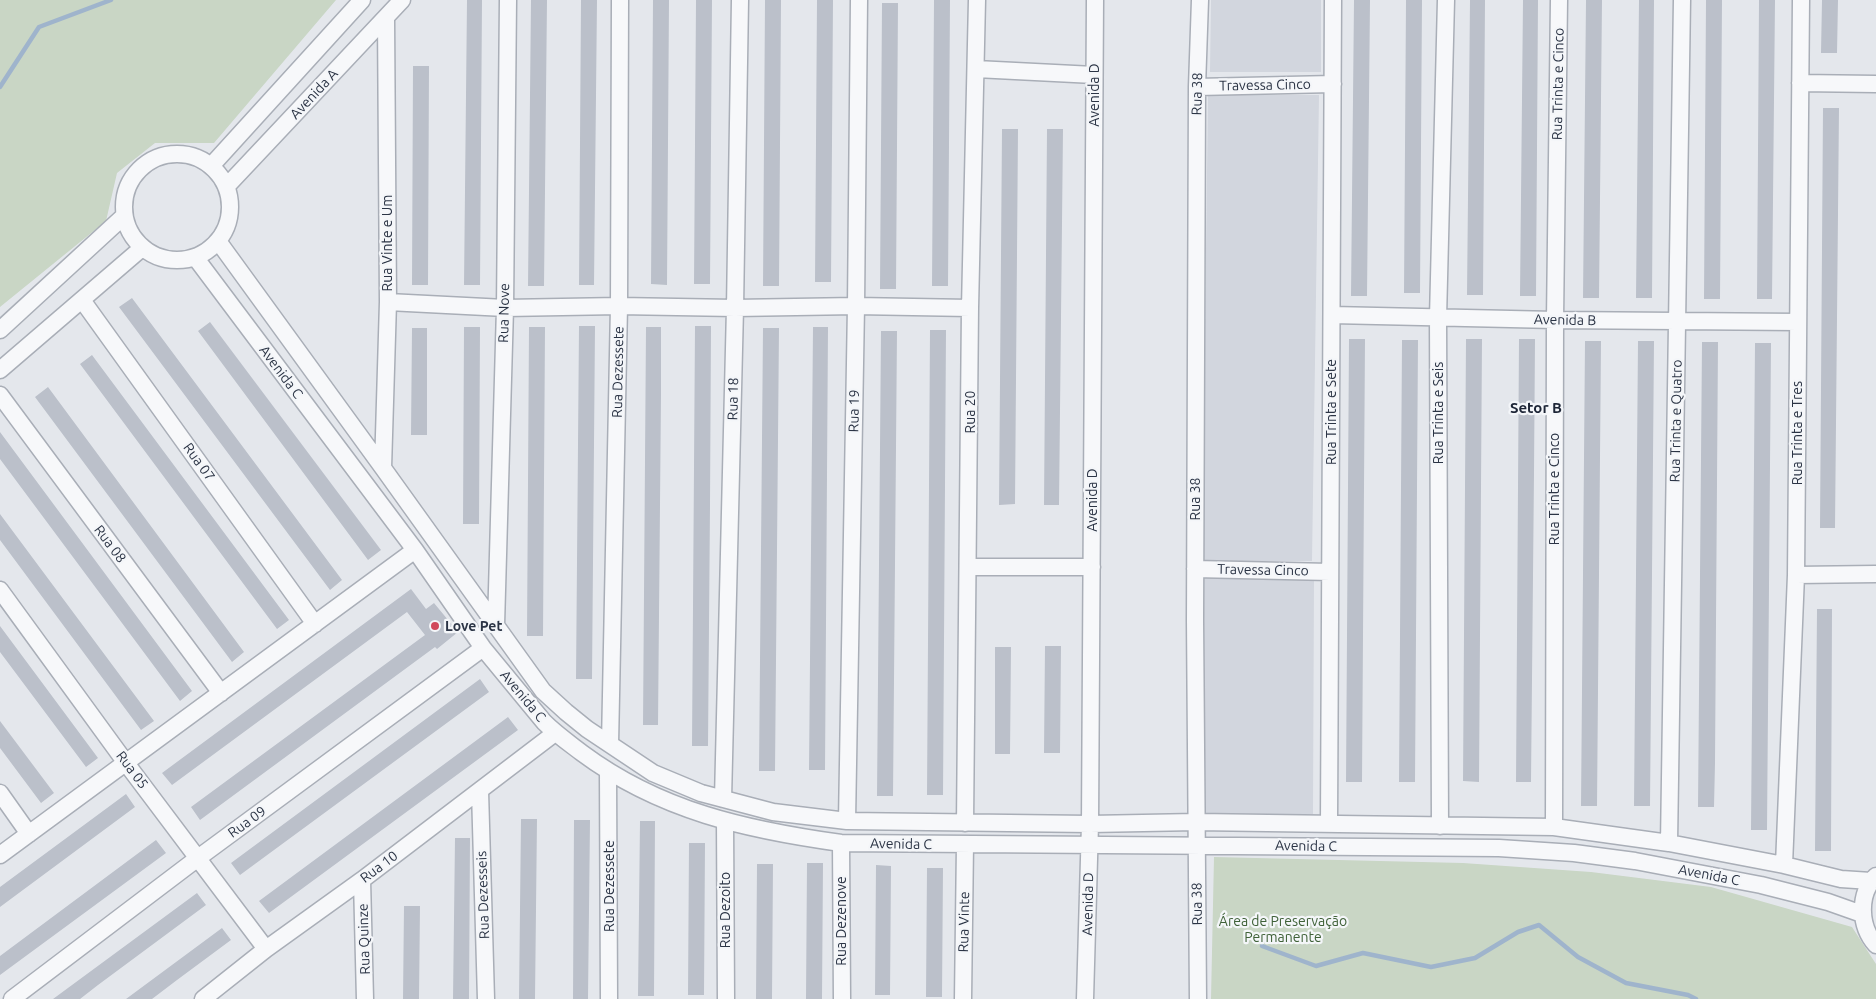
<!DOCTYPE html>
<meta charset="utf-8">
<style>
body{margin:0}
canvas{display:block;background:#e4e7ec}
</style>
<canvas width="1876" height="999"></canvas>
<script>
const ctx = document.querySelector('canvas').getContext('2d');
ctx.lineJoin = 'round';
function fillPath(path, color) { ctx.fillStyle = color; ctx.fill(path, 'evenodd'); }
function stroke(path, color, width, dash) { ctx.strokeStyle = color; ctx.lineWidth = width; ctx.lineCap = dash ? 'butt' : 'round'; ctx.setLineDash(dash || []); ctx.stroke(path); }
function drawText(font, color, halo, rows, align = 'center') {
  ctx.font = font + ' Ubuntu,sans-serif'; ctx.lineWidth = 4.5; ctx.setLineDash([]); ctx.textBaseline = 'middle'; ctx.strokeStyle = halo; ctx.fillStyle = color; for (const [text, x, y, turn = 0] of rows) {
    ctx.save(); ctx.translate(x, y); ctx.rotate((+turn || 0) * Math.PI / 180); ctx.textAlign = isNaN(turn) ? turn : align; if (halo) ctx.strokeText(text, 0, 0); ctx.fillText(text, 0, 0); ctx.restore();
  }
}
fillPath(new Path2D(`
 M 1211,0 L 1321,0 L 1321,72 L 1210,72 Z
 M 1208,95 L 1319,95 L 1312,561 L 1202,561 Z
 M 1314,576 L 1313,814 L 1203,815 L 1204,577 Z`), '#d2d6de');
fillPath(new Path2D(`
 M 0,0 L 336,0 L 214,143 L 155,143 L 117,173 L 106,221 L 0,307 Z
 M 1214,857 L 1463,863 L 1591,872 L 1711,887 L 1852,927 L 1876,964 L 1876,999 L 1211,999 Z`), '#c9d6c5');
stroke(new Path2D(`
 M 0,87 L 39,27 L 111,0
 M 1262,946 L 1316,966 L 1363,953 L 1431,967 L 1475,958 L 1518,932 L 1539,925 L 1578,957 L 1626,983 L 1688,995 L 1696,999`), '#9fb4cc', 4.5);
fillPath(new Path2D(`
 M 467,0 L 482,0 L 480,285 L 464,285 Z
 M 531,0 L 547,0 L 544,286 L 528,286 Z
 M 581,0 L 597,0 L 594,285 L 579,285 Z
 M 653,0 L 669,0 L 667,285 L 651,284 Z
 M 696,0 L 712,0 L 710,284 L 694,284 Z
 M 765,0 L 781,0 L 779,286 L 763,286 Z
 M 817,0 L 833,0 L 831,282 L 815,282 Z
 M 934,0 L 950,0 L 948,286 L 932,286 Z
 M 1354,0 L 1370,0 L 1367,296 L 1351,296 Z
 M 1406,0 L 1422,0 L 1420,293 L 1404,293 Z
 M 1470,0 L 1485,0 L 1483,295 L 1467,295 Z
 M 1523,0 L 1538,0 L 1536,296 L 1520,296 Z
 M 1586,0 L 1602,0 L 1599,298 L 1583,298 Z
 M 1639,0 L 1654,0 L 1652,298 L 1636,298 Z
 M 1706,0 L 1722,0 L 1720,299 L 1704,299 Z
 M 1759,0 L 1775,0 L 1772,299 L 1757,299 Z
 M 1822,0 L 1838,0 L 1837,53 L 1821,53 Z
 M 882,3 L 898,3 L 896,289 L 880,289 Z
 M 413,66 L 429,66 L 428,285 L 412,285 Z
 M 1823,108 L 1839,108 L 1835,528 L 1820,528 Z
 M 1002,129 L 1018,129 L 1015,504 L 999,505 Z
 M 1047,129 L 1063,129 L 1059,505 L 1044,505 Z
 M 132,298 L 342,580 L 330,590 L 119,307 Z
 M 210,322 L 381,550 L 368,560 L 198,331 Z
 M 579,326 L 595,326 L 592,679 L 576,679 Z
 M 695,326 L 711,326 L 710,505 L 708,746 L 692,746 Z
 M 464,327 L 480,327 L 479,524 L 463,524 Z
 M 529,327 L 545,327 L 543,636 L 527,636 Z
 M 646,327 L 661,327 L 661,394 L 658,725 L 643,725 Z
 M 813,327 L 828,327 L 825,770 L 809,770 Z
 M 412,328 L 427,328 L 427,435 L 411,435 Z
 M 763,328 L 779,328 L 775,771 L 759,771 Z
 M 930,330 L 946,330 L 943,795 L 927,795 Z
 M 881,331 L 897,331 L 893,796 L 877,796 Z
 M 1349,339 L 1365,339 L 1362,782 L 1346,782 Z
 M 1466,339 L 1482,339 L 1479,782 L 1463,781 Z
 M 1519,339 L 1535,339 L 1534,473 L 1531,782 L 1516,782 Z
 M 1402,340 L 1418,340 L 1415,782 L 1399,782 Z
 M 1585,341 L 1601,341 L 1597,806 L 1581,806 Z
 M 1638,341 L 1654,341 L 1650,806 L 1634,806 Z
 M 1702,342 L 1718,342 L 1715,763 L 1714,807 L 1698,807 Z
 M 1755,343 L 1771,343 L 1767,830 L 1751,830 Z
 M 92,355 L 289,620 L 277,629 L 80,364 Z
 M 48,387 L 244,652 L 232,662 L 35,397 Z
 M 0,432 L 192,691 L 180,701 L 0,459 Z
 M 0,514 L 154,721 L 141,730 L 0,540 Z
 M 411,589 L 426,609 L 434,603 L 458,632 L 437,649 L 435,647 L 200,820 L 191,807 L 425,635 L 407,612 L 172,785 L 162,773 Z
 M 1817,609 L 1832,609 L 1831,851 L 1815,851 Z
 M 0,626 L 98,758 L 86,767 L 0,652 Z
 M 1045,646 L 1061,646 L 1060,753 L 1044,753 Z
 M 995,647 L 1011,647 L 1010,754 L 995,754 Z
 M 480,679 L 489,692 L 240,875 L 231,863 Z
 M 508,717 L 518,730 L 269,913 L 259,901 Z
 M 0,721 L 54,793 L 41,803 L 0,748 Z
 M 126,794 L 135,807 L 0,907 L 0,887 Z
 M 521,819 L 537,819 L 535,999 L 519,999 Z
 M 574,820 L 590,820 L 588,999 L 573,999 Z
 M 640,821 L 655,821 L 654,996 L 638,996 Z
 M 455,838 L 470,838 L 469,999 L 453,999 Z
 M 156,840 L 166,853 L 0,975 L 0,956 Z
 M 689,843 L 705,843 L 704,995 L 688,995 Z
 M 807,863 L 823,863 L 822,999 L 806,999 Z
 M 757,864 L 773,864 L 772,999 L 756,999 Z
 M 876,865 L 891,866 L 890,995 L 875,995 Z
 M 927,868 L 943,868 L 942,997 L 926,997 Z
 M 197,893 L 206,905 L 98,985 L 80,999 L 53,999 Z
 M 404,906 L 420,906 L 419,999 L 403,999 Z
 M 222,928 L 231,940 L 177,980 L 152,999 L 126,999 Z`), '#bbc0ca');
const minor = new Path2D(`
 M 976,69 L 1094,75
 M 1800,83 L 1876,84
 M 1197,87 L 1333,84
 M124 207a53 53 0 1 1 106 0a53 53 0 1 1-106 0Z
 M 211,166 L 362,0
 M 226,187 L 402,0
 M 218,241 L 383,468 L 543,691 L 566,712 L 587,729 L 653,773 L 701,793 L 773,812 L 847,821 L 1090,824 L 1196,822 L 1554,827 L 1669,843 L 1784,865 L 1841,879 L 1871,881
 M 195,257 L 415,550 L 483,648 L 544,722 C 556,734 569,743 582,753 C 660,811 747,830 841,843 L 1499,848 L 1574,853 L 1635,861 L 1761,885 L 1828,902 L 1862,914
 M 82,300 L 315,624
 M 388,302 L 505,308 L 619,306 L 735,308 L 856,306 L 970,308
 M 1332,315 L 1555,320 L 1798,322
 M 0,330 L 124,216
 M 0,370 L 142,248
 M 0,395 L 221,693
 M 383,468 L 388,302 L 386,18
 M 968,567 L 1092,567
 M 1195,569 L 1330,572
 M 1796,575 L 1876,574
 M 0,590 L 126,763 L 266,949
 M 496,625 L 505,308 L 508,0
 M 610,744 L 619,306 L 620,0
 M 608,773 L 609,999
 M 480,791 L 486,999
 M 0,793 L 29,834
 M 723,799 L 735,308 L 740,0
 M 725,821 L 726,999
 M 847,821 L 856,306 L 859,0
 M 965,823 L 970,308 L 977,0
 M 1329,824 L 1333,0
 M 1440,826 L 1438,318 L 1446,0
 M 1554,827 L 1555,320 L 1559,0
 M 841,843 L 842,999
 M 1669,843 L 1682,0
 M 0,855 L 415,550
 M 1784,865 L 1796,575 L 1801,0
 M 1876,876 C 1858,894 1859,926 1876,945
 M 362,880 L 365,999
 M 12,999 L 198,858 L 483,648
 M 203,999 L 266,949 L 362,880 L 555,733
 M 963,999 L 965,844
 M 1085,999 L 1090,824 L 1095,0
 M 1198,999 L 1195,620 L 1197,87 L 1200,0`);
stroke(minor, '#a9aeb7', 19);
stroke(minor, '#f7f8fa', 16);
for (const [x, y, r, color] of [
 [435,626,5,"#d1495b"]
]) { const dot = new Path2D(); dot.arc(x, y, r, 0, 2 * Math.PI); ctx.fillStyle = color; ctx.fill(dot); stroke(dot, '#f4f6f9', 2); }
drawText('14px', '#2b3445', '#f4f6f9', [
 ["Rua Trinta e Cinco",1558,84,-89],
 ["Travessa Cinco",1265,85,-1],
 ["Avenida A",314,94,-47],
 ["Rua 38",1197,94,-89],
 ["Avenida D",1094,95,-90],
 ["Rua Vinte e Um",387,243,-90],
 ["Rua Nove",504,313,-89],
 ["Avenida B",1565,320,1],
 ["Avenida C",281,372,53],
 ["Rua Dezessete",618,372,-89],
 ["Rua 18",733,399,-89],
 ["Rua 19",854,411,-89],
 ["Rua 20",970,412,-90],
 ["Rua Trinta e Sete",1331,412,-90],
 ["Rua Trinta e Seis",1438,413,-90],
 ["Rua Trinta e Quatro",1676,421,-89],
 ["Rua Trinta e Tres",1797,433,-90],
 ["Rua 07",199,462,54],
 ["Rua Trinta e Cinco",1554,489,-90],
 ["Rua 38",1195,499,-90],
 ["Avenida D",1092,500,-90],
 ["Rua 08",110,544,53],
 ["Travessa Cinco",1263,570,1],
 ["Avenida C",523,696,50],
 ["Rua 05",132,770,53],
 ["Rua 09",247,822,-36],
 ["Avenida C",901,844,1],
 ["Avenida C",1306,846,1],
 ["Rua 10",379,867,-37],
 ["Avenida C",1709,875,11],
 ["Rua Dezessete",609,886,-90],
 ["Rua Dezesseis",483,895,-92],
 ["Avenida D",1088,904,-89],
 ["Rua 38",1197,904,-91],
 ["Rua Dezoito",725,910,-90],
 ["Rua Dezenove",841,921,-90],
 ["Rua Vinte",964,922,-89],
 ["Rua Quinze",364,939,-92]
]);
drawText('bold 14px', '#2b3445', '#f4f6f9', [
 ["Love Pet",445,626]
], 'left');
drawText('14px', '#3f6138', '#f4f6f9', [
 ["Área de Preservação",1283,921],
 ["Permanente",1283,937]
]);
drawText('bold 15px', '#1d2536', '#f4f6f9', [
 ["Setor B",1536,408]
]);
</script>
